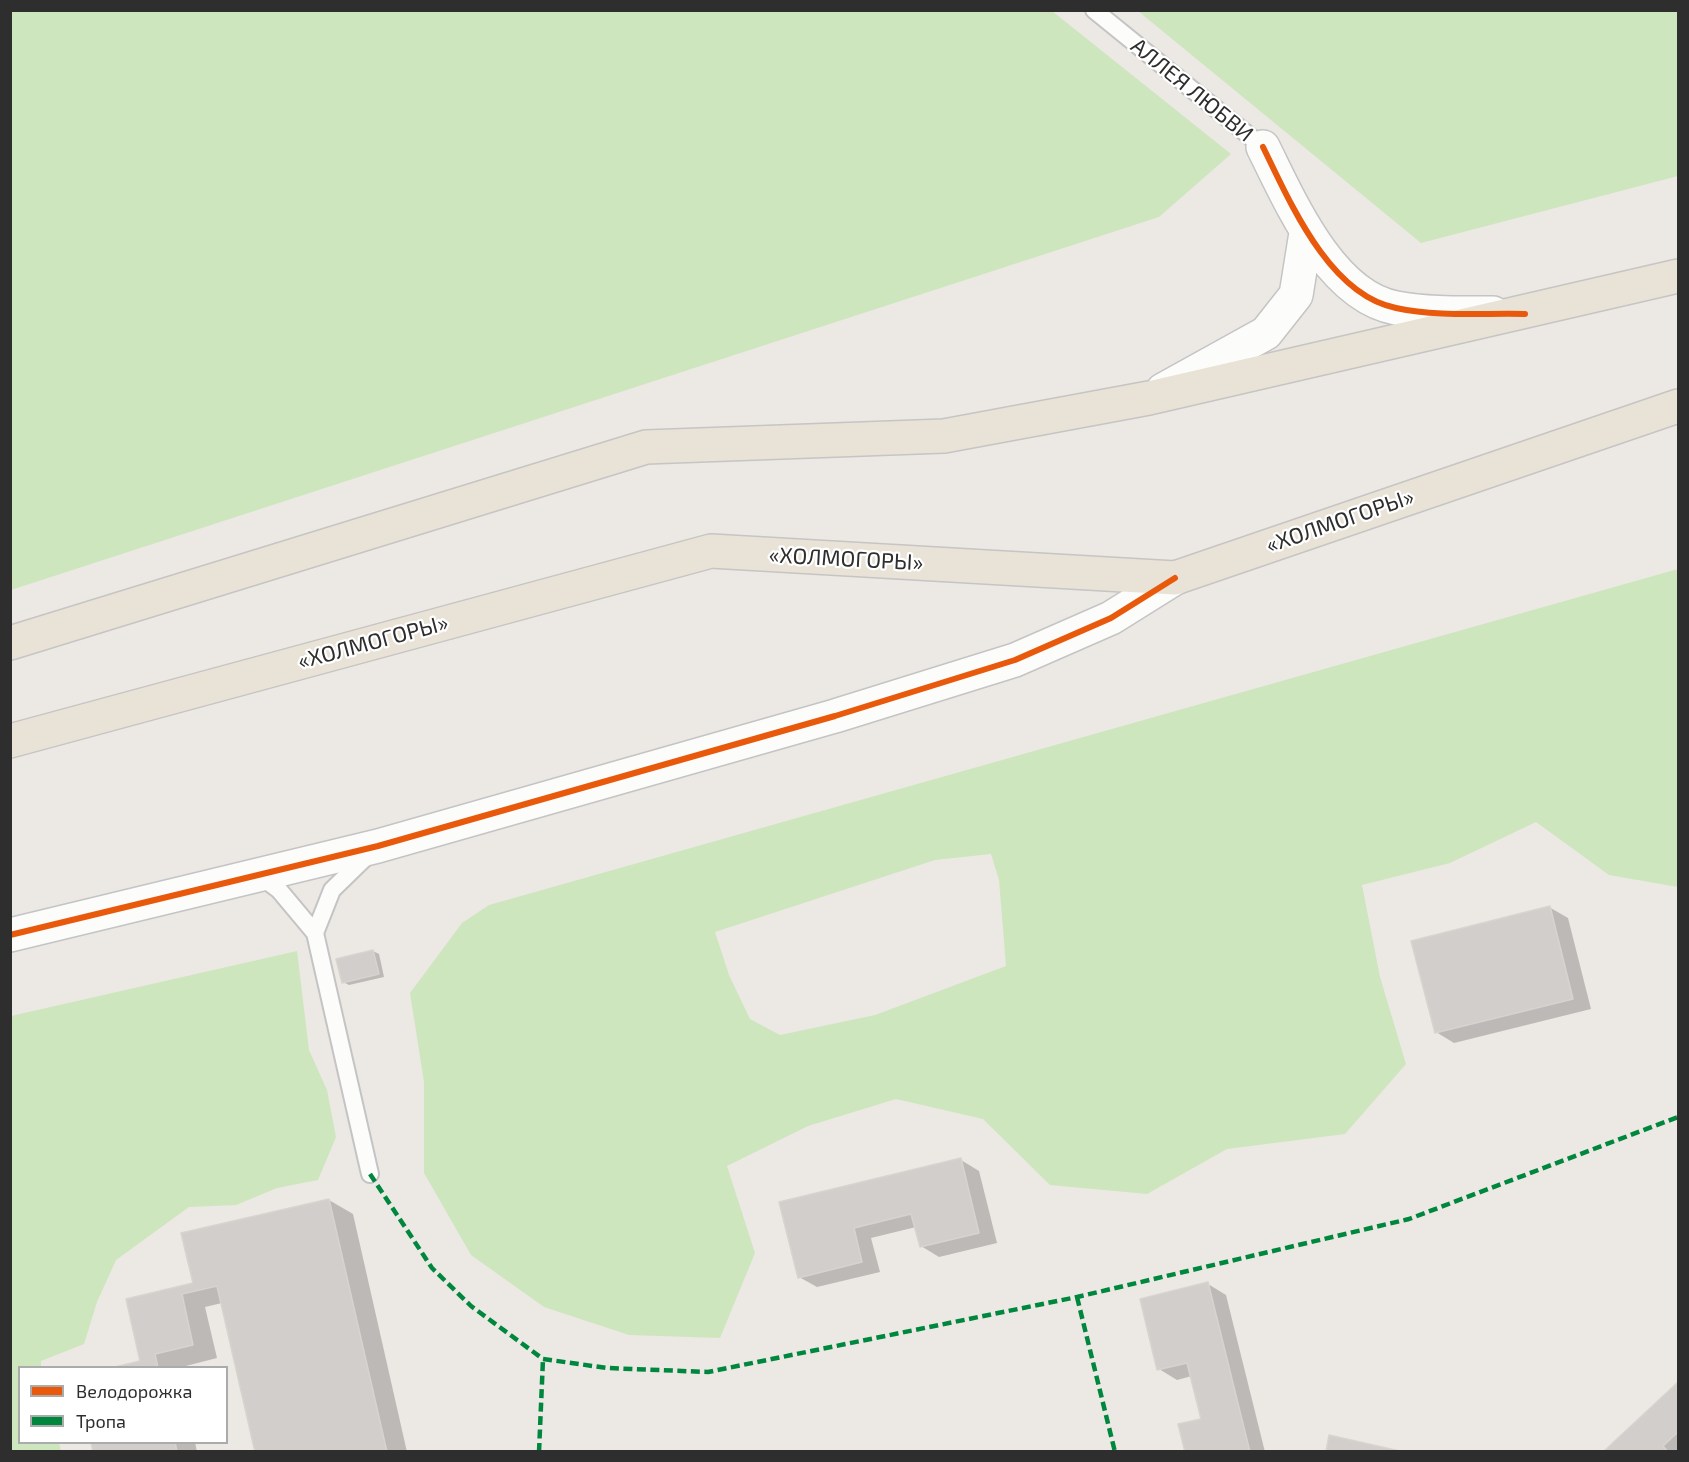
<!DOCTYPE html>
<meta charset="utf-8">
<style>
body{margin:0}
#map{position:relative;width:1689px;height:1462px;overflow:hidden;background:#ece8e4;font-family:"Exo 2",sans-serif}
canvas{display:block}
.frame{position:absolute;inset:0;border:12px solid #2e2e2e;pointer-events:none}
.legend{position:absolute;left:18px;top:1366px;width:210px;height:78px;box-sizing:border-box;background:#fff;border:2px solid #ababab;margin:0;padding:8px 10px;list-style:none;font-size:18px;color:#2e2e2e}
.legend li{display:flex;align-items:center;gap:12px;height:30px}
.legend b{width:30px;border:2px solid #ababab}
</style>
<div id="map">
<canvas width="1689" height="1462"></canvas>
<div class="frame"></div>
<ul class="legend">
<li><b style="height:8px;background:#e8590c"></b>Велодорожка</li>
<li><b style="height:8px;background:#00873e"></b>Тропа</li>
</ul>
</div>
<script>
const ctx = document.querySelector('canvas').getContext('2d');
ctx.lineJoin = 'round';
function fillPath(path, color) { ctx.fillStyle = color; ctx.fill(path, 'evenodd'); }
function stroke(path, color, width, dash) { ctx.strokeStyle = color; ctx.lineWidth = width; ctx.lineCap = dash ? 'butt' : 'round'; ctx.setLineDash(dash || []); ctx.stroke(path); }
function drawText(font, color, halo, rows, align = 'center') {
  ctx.font = font + ' "Exo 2",sans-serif'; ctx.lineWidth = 4.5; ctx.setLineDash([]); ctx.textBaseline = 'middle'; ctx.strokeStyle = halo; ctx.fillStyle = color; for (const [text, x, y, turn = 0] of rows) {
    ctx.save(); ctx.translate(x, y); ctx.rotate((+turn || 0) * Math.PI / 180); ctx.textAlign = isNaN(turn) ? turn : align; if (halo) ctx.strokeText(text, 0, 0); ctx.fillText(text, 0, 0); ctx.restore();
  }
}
fillPath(new Path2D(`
 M 10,11 L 1052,11 L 1231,154 L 1159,217 L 11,590 Z
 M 1138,11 L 1678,11 L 1678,176 L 1421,243 Z
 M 1678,569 L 1678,887 L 1609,875 L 1536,822 L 1450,863 L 1362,885 L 1380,977 L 1406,1064 L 1345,1134 L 1227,1149 L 1147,1194 L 1050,1185 L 983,1119 L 896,1099 L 808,1126 L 727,1166 L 755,1253 L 720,1338 L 629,1335 L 544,1307 L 471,1255 L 424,1173 L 424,1082 L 410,993 L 462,923 L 489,905 ZM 991,854 L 999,880 L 1006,966 L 875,1015 L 780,1035 L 750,1019 L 729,975 L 715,932 L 935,860 Z
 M 297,951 L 309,1050 L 327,1090 L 336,1137 L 318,1180 L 277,1188 L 236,1205 L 189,1207 L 116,1260 L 97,1302 L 84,1344 L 41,1361 L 41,1367 L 20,1368 L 20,1442 L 59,1443 L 61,1451 L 11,1451 L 11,1016 Z`), '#cee6be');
fillPath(new Path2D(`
 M 1549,907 L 1568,918 L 1591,1009 L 1454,1043 L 1436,1032 Z
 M 373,951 L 379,954 L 384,977 L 349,985 L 343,982 Z
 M 961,1160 L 979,1171 L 997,1243 L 939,1257 L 921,1246 L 916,1227 L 871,1238 L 880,1272 L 817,1287 L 799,1277 L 781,1203 Z
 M 329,1200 L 353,1214 L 407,1452 L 256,1452 L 222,1303 L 205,1307 L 217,1358 L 178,1368 L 118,1368 L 142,1362 L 127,1300 L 195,1284 Z
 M 1208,1284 L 1226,1295 L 1265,1452 L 1186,1452 L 1203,1420 L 1192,1376 L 1177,1380 L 1159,1369 Z
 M 1678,1384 L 1678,1452 L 1605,1452 Z
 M 93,1442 L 195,1442 L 197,1452 L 95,1452 Z`), '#0003');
const building = new Path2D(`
 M 1550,906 L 1573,999 L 1435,1033 L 1411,941 Z
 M 373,950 L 379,974 L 342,983 L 336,959 Z
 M 961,1158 L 979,1233 L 920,1247 L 911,1214 L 854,1228 L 862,1262 L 798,1278 L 779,1202 Z
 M 329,1199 L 387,1452 L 255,1452 L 217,1286 L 182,1294 L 193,1345 L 155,1354 L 158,1368 L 111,1368 L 140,1361 L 126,1299 L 193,1283 L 181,1233 Z
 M 1208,1282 L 1250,1452 L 1185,1452 L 1178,1424 L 1201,1419 L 1187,1363 L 1157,1370 L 1140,1299 Z
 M 1678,1382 L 1678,1432 L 1663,1446 L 1668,1452 L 1603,1452 Z
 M 1329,1435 L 1404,1452 L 1326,1452 Z
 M 91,1442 L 175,1442 L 177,1452 L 93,1452 Z`);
fillPath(building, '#d1cecb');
stroke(building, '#d7d4d0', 1.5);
const service = new Path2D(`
 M 1094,10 L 1263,147
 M 259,875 L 279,890 L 315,933 L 370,1174
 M 315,933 L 332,890 L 369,854`);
const minor = new Path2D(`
 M 1263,147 C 1290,201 1330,296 1396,308 C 1428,314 1461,313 1493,313
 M 1163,390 L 1266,333 L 1296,295 L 1306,233`);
const tertiary = new Path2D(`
 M 10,935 L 378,846 L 835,716 L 1015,660 L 1111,618 L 1175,578`);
const trunk = new Path2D(`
 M 10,643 L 646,447 L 944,436 L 1149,398 L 1678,276
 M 10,741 L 711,551 L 1175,578 L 1678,406`);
stroke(service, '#c5c4c5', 20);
stroke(minor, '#c5c4c5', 36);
stroke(tertiary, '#c5c4c5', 36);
stroke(trunk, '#c6c5c4', 36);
stroke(service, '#fcfcfb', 16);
stroke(minor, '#fcfcfb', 33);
stroke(tertiary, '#fcfcfb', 33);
stroke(trunk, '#e9e2d6', 33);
stroke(new Path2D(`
 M 370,1174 L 432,1268 L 471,1306 L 543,1359 L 607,1368 L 708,1372 L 1077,1297 L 1409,1219 L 1678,1117
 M 1077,1297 L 1115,1452
 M 539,1452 L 543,1359`), '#00873e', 4.5, [9, 4.5]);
stroke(new Path2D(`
 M 1263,147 C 1290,202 1329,295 1396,308 C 1437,317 1483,313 1525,314
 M 10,935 L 378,846 L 835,716 L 1015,660 L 1111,618 L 1175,578`), '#e8590c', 6);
drawText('22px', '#2e2e2e', '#fff', [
 ["АЛЛЕЯ ЛЮБВИ",1192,90,39],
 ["«ХОЛМОГОРЫ»",1340,521,-19],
 ["«ХОЛМОГОРЫ»",846,559,3],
 ["«ХОЛМОГОРЫ»",373,642,-15]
]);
</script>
